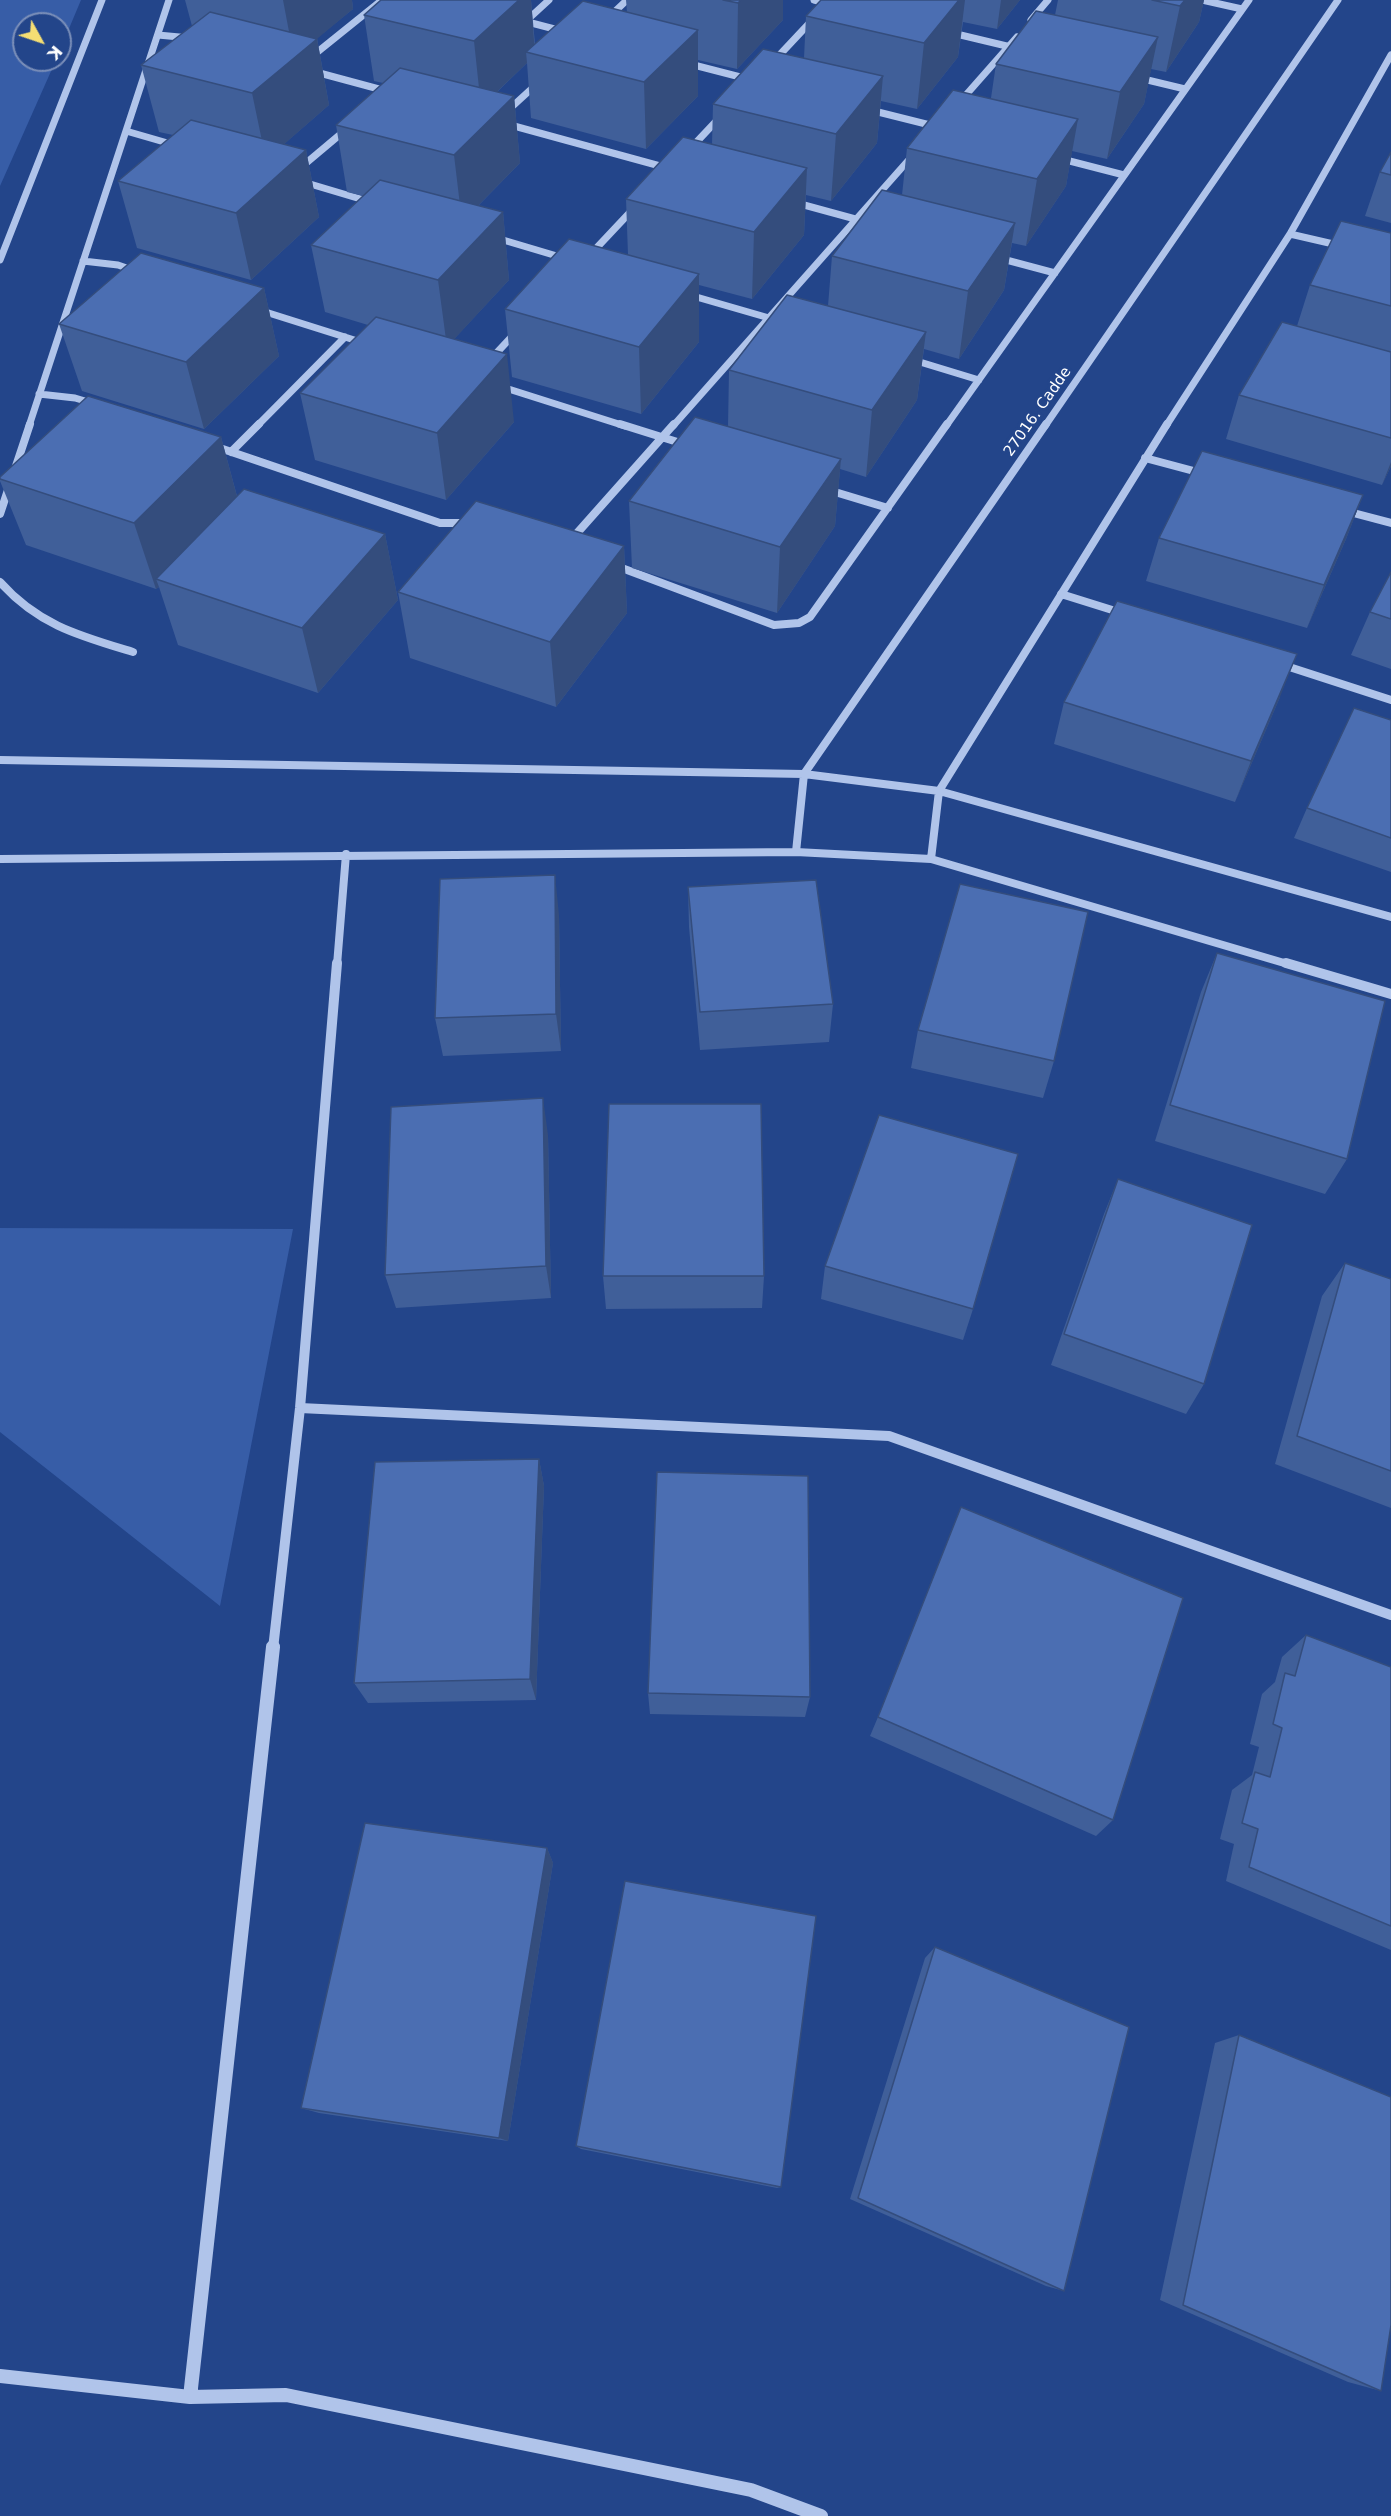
<!DOCTYPE html>
<style>
body{margin:0}
#map{position:relative;width:1391px;height:2516px;overflow:hidden;background:#23458a;font-family:"DejaVu Sans",sans-serif}
canvas{display:block}
.north{position:absolute;left:12px;top:12px;width:60px;height:60px;box-sizing:border-box;background:#23458a;border:2px solid #7b8fb9;border-radius:50%;rotate:130deg;font-size:16px;font-weight:700;line-height:24px;text-align:center;color:#fff}
.north::after{content:'';display:block;margin:auto;width:21px;height:27px;background:#f5de73;clip-path:polygon(50% 0,100% 100%,50% 72%,0 100%)}
</style>
<div id="map">
<canvas width="1391" height="2516"></canvas>
<div class="north">K</div>
</div>
<script>
const ctx = document.querySelector('canvas').getContext('2d');
ctx.lineJoin = 'round';
function fillPath(path, color) { ctx.fillStyle = color; ctx.fill(path, 'evenodd'); }
function stroke(path, color, width, dash) { ctx.strokeStyle = color; ctx.lineWidth = width; ctx.lineCap = dash ? 'butt' : 'round'; ctx.setLineDash(dash || []); ctx.stroke(path); }
function drawText(font, color, halo, rows, align = 'center') {
  ctx.font = font + ' "DejaVu Sans",sans-serif'; ctx.lineWidth = 6; ctx.setLineDash([]); ctx.textBaseline = 'middle'; ctx.strokeStyle = halo; ctx.fillStyle = color; for (const [text, x, y, turn = 0] of rows) {
    ctx.save(); ctx.translate(x, y); ctx.rotate((+turn || 0) * Math.PI / 180); ctx.textAlign = isNaN(turn) ? turn : align; if (halo) ctx.strokeText(text, 0, 0); ctx.fillText(text, 0, 0); ctx.restore();
  }
}
fillPath(new Path2D(`
 M 0,0 L 81,0 L 60,50 L 60,24 L 24,24 L 24,60 L 56,60 L 0,186 Z
 M 0,1228 L 293,1229 L 220,1606 L 0,1432 Z`), '#375da7');
stroke(new Path2D(`
 M 814,0 L 834,5
 M 1202,0 L 1242,9
 M 608,18 L 627,0
 M 520,20 L 566,32
 M 1031,20 L 1048,0
 M 525,22 L 549,0
 M 948,32 L 1015,48
 M 158,35 L 190,38
 M 310,58 L 382,0
 M 686,63 L 752,80
 M 772,63 L 831,0
 M 312,71 L 390,92
 M 1135,77 L 1185,89
 M 958,104 L 1017,37
 M 866,109 L 938,127
 M 504,114 L 539,82
 M 503,123 L 671,169
 M 126,131 L 178,146
 M 689,150 L 722,115
 M 1058,158 L 1124,175
 M 299,169 L 349,127
 M 300,181 L 374,203
 M 793,202 L 870,223
 M 1290,234 L 1342,246
 M 493,237 L 567,259
 M 588,257 L 635,207
 M 995,257 L 1055,273
 M 0,260 L 102,0
 M 83,261 L 118,265 L 138,272
 M 686,294 L 783,322
 M 256,309 L 367,344
 M 910,359 L 979,380
 M 489,361 L 517,331
 M 499,386 L 625,426
 M 39,394 L 75,398 L 95,404
 M 29,426 L 169,0
 M 257,426 L 345,337
 M 673,426 L 914,154
 M 946,426 L 1249,0
 M 1045,426 L 1338,0
 M 1166,426 L 1290,234 L 1391,55`), '#b0c4ea', 7);
stroke(new Path2D(`
 M 620,424 L 687,445
 M 211,445 L 440,523 L 471,523
 M 231,452 L 259,424
 M 1145,458 L 1205,474
 M 825,489 L 888,508
 M 1342,510 L 1391,523
 M 0,514 L 30,424
 M 570,541 L 674,424
 M 611,564 L 774,625 L 799,623 L 810,617 L 947,424
 M 0,582 C 38,625 80,636 133,652
 M 1061,594 L 1125,614
 M 1280,664 L 1391,700
 M 0,760 L 804,774 L 939,791 L 1391,917
 M 796,852 L 804,774 L 1046,424
 M 0,859 L 796,852 L 931,859 L 1291,965
 M 931,859 L 939,791 L 1167,424
 M 337,965 L 346,854`), '#b0c4ea', 8);
stroke(new Path2D(`
 M 1286,963 L 1391,994
 M 300,1408 L 889,1436 L 1391,1615
 M 273,1649 L 300,1408 L 337,963`), '#b0c4ea', 10);
stroke(new Path2D(`
 M 0,2376 L 190,2397 L 286,2395 L 751,2490 L 821,2516
 M 190,2397 L 273,1647`), '#b0c4ea', 14);
fillPath(new Path2D(`
 M 185,0 L 352,0 L 353,9 L 317,38 L 329,105 L 284,144 L 306,150 L 319,217 L 251,280 L 137,248 L 118,181 L 173,135 L 159,132 L 141,65 L 192,26 Z
 M 381,0 L 531,0 L 535,44 L 627,12 L 626,0 L 783,0 L 783,20 L 737,69 L 698,60 L 698,96 L 646,149 L 531,118 L 527,63 L 497,92 L 514,96 L 520,163 L 478,206 L 503,212 L 509,280 L 454,339 L 514,422 L 446,500 L 315,460 L 300,393 L 368,325 L 325,312 L 311,245 L 363,196 L 347,192 L 336,125 L 383,83 L 374,81 L 364,15 Z
 M 821,0 L 1020,0 L 997,29 L 963,22 L 958,57 L 917,109 L 881,101 L 877,143 L 831,201 L 806,195 L 804,235 L 752,299 L 699,285 L 699,342 L 641,414 L 512,377 L 505,309 L 628,255 L 626,199 L 712,145 L 713,104 L 804,58 L 806,16 Z
 M 1058,0 L 1204,0 L 1199,22 L 1166,72 L 1151,69 L 1144,104 L 1107,159 L 1072,151 L 1066,186 L 1026,246 L 1012,243 L 1004,290 L 959,359 L 924,349 L 917,400 L 866,477 L 840,469 L 835,526 L 777,613 L 632,568 L 629,501 L 728,427 L 729,370 L 828,306 L 832,256 L 902,195 L 907,148 L 991,98 L 996,64 L 1055,15 Z
 M 1391,152 L 1391,223 L 1365,216 L 1380,172 Z
 M 1391,233 L 1391,466 L 1382,485 L 1226,439 L 1239,395 L 1297,326 L 1310,285 Z
 M 264,288 L 279,356 L 204,429 L 82,391 L 59,324 Z
 M 221,437 L 237,496 L 385,534 L 398,600 L 318,693 L 178,645 L 159,587 L 156,589 L 26,545 L 0,481 L 0,477 Z
 M 1363,495 L 1346,539 L 1307,628 L 1146,581 L 1159,538 Z
 M 624,546 L 627,613 L 556,707 L 410,658 L 398,592 Z
 M 1391,572 L 1391,669 L 1351,655 L 1370,612 Z
 M 1280,697 L 1235,802 L 1054,744 L 1064,702 Z
 M 1391,720 L 1391,872 L 1294,838 L 1307,808 Z
 M 688,887 L 833,1004 L 829,1042 L 700,1050 L 689,927 Z
 M 559,915 L 561,1051 L 443,1056 L 435,1018 Z
 M 1217,953 L 1347,1159 L 1325,1194 L 1155,1141 L 1201,992 Z
 M 918,1030 L 1054,1061 L 1043,1098 L 911,1068 Z
 M 548,1135 L 551,1298 L 396,1308 L 385,1275 Z
 M 1118,1179 L 1204,1384 L 1186,1414 L 1051,1365 L 1104,1214 Z
 M 1345,1263 L 1391,1279 L 1391,1508 L 1275,1464 L 1322,1296 Z
 M 825,1266 L 973,1309 L 963,1340 L 821,1299 Z
 M 603,1276 L 764,1276 L 762,1308 L 606,1309 Z
 M 539,1459 L 544,1486 L 536,1700 L 368,1703 L 354,1683 Z
 M 1306,1635 L 1391,1667 L 1391,1950 L 1226,1881 L 1234,1844 L 1220,1839 L 1232,1790 L 1252,1775 L 1259,1747 L 1250,1744 L 1262,1694 L 1275,1682 L 1282,1657 Z
 M 648,1693 L 810,1697 L 805,1717 L 650,1714 Z
 M 878,1717 L 1113,1820 L 1096,1836 L 870,1736 Z
 M 547,1848 L 553,1863 L 508,2141 L 319,2113 L 301,2108 Z
 M 935,1947 L 1064,2291 L 1046,2286 L 850,2199 L 925,1958 Z
 M 1239,2035 L 1381,2391 L 1348,2382 L 1160,2300 L 1215,2043 Z
 M 576,2146 L 781,2187 L 777,2188 L 581,2149 Z`), '#405f99');
fillPath(new Path2D(`
 M 283,0 L 352,0 L 353,9 L 294,58 Z
 M 519,0 L 531,0 L 535,54 L 526,52 L 527,63 L 481,107 L 474,41 Z
 M 741,0 L 783,0 L 783,20 L 737,69 L 738,3 Z
 M 959,0 L 965,0 L 958,57 L 917,109 L 924,43 Z
 M 1001,0 L 1020,0 L 997,29 Z
 M 1185,0 L 1204,0 L 1199,22 L 1166,72 L 1180,6 Z
 M 698,30 L 698,96 L 646,149 L 644,82 Z
 M 1158,37 L 1144,104 L 1107,159 L 1120,92 Z
 M 317,39 L 329,105 L 266,160 L 252,93 Z
 M 883,76 L 877,143 L 831,201 L 836,134 Z
 M 514,96 L 520,163 L 462,222 L 454,155 Z
 M 1078,119 L 1066,186 L 1026,246 L 1037,179 Z
 M 306,150 L 319,217 L 251,280 L 236,213 Z
 M 807,168 L 804,235 L 752,299 L 754,232 Z
 M 503,212 L 509,280 L 447,347 L 438,280 Z
 M 1015,223 L 1004,290 L 959,359 L 968,291 Z
 M 699,274 L 699,342 L 641,414 L 639,347 Z
 M 264,288 L 279,356 L 204,429 L 186,362 Z
 M 926,332 L 917,400 L 866,477 L 872,410 Z
 M 507,354 L 514,422 L 446,500 L 437,433 Z
 M 221,437 L 239,504 L 156,579 L 159,587 L 156,589 L 134,523 Z
 M 841,459 L 835,526 L 777,613 L 780,547 Z
 M 1391,462 L 1391,466 L 1382,485 Z
 M 1363,495 L 1346,539 L 1307,628 L 1324,585 Z
 M 385,534 L 398,600 L 318,693 L 302,628 Z
 M 624,546 L 627,613 L 556,707 L 550,642 Z
 M 1297,654 L 1280,697 L 1235,802 L 1251,761 Z
 M 555,875 L 559,915 L 561,1051 L 556,1014 Z
 M 543,1098 L 548,1135 L 551,1298 L 546,1266 Z
 M 539,1459 L 544,1486 L 536,1700 L 530,1679 Z
 M 547,1848 L 553,1863 L 508,2141 L 499,2138 Z`), '#344d7d');
const building = new Path2D(`
 M 381,0 L 519,0 L 474,41 L 364,15 Z
 M 723,0 L 741,0 L 738,3 Z
 M 821,0 L 959,0 L 924,43 L 806,16 Z
 M 1152,0 L 1185,0 L 1180,6 Z
 M 583,1 L 698,30 L 644,82 L 526,52 Z
 M 1036,11 L 1158,37 L 1120,92 L 996,64 Z
 M 210,12 L 317,39 L 252,93 L 141,65 Z
 M 763,49 L 883,76 L 836,134 L 713,104 Z
 M 400,68 L 514,96 L 454,155 L 336,125 Z
 M 953,90 L 1078,119 L 1037,179 L 907,148 Z
 M 191,120 L 306,150 L 236,213 L 118,181 Z
 M 683,137 L 807,168 L 754,232 L 626,199 Z
 M 1391,152 L 1391,175 L 1380,172 Z
 M 380,180 L 503,212 L 438,280 L 311,245 Z
 M 882,190 L 1015,223 L 968,291 L 832,256 Z
 M 1341,221 L 1391,233 L 1391,306 L 1310,285 Z
 M 569,239 L 699,274 L 639,347 L 505,309 Z
 M 141,253 L 264,288 L 186,362 L 59,324 Z
 M 787,295 L 926,332 L 872,410 L 729,370 Z
 M 376,317 L 507,354 L 437,433 L 300,393 Z
 M 1282,322 L 1391,352 L 1391,438 L 1239,395 Z
 M 88,396 L 221,437 L 134,523 L 0,479 L 0,477 Z
 M 695,417 L 841,459 L 780,547 L 629,501 Z
 M 1202,451 L 1363,495 L 1324,585 L 1159,538 Z
 M 244,489 L 385,534 L 302,628 L 156,579 Z
 M 476,501 L 624,546 L 550,642 L 398,592 Z
 M 1391,572 L 1391,619 L 1370,612 Z
 M 1117,601 L 1297,654 L 1251,761 L 1064,702 Z
 M 1354,708 L 1391,720 L 1391,838 L 1307,808 Z
 M 555,875 L 556,1014 L 435,1018 L 440,879 Z
 M 816,880 L 833,1004 L 700,1012 L 688,887 Z
 M 960,884 L 1088,912 L 1054,1061 L 918,1030 Z
 M 1217,953 L 1385,1001 L 1347,1159 L 1170,1105 Z
 M 543,1098 L 546,1266 L 385,1275 L 391,1107 Z
 M 609,1104 L 761,1104 L 764,1276 L 603,1276 Z
 M 879,1115 L 1018,1154 L 973,1309 L 825,1266 Z
 M 1118,1179 L 1252,1225 L 1204,1384 L 1064,1334 Z
 M 1345,1263 L 1391,1279 L 1391,1471 L 1297,1436 Z
 M 539,1459 L 530,1679 L 354,1683 L 375,1462 Z
 M 657,1472 L 808,1476 L 810,1697 L 648,1693 Z
 M 961,1507 L 1183,1598 L 1113,1820 L 878,1717 Z
 M 1306,1635 L 1391,1667 L 1391,1926 L 1249,1867 L 1258,1829 L 1242,1823 L 1255,1772 L 1270,1777 L 1282,1728 L 1273,1724 L 1285,1673 L 1295,1676 Z
 M 365,1823 L 547,1848 L 499,2138 L 301,2108 Z
 M 625,1881 L 816,1916 L 781,2187 L 576,2146 Z
 M 935,1947 L 1129,2027 L 1064,2291 L 858,2198 Z
 M 1239,2035 L 1391,2097 L 1391,2325 L 1381,2391 L 1183,2305 Z`);
fillPath(building, '#4b6eb2');
stroke(building, '#344d7d', 1.5);
drawText('15px', '#fff', '#23458a', [
 ["27016. Cadde",1038,412,-55]
]);
</script>
